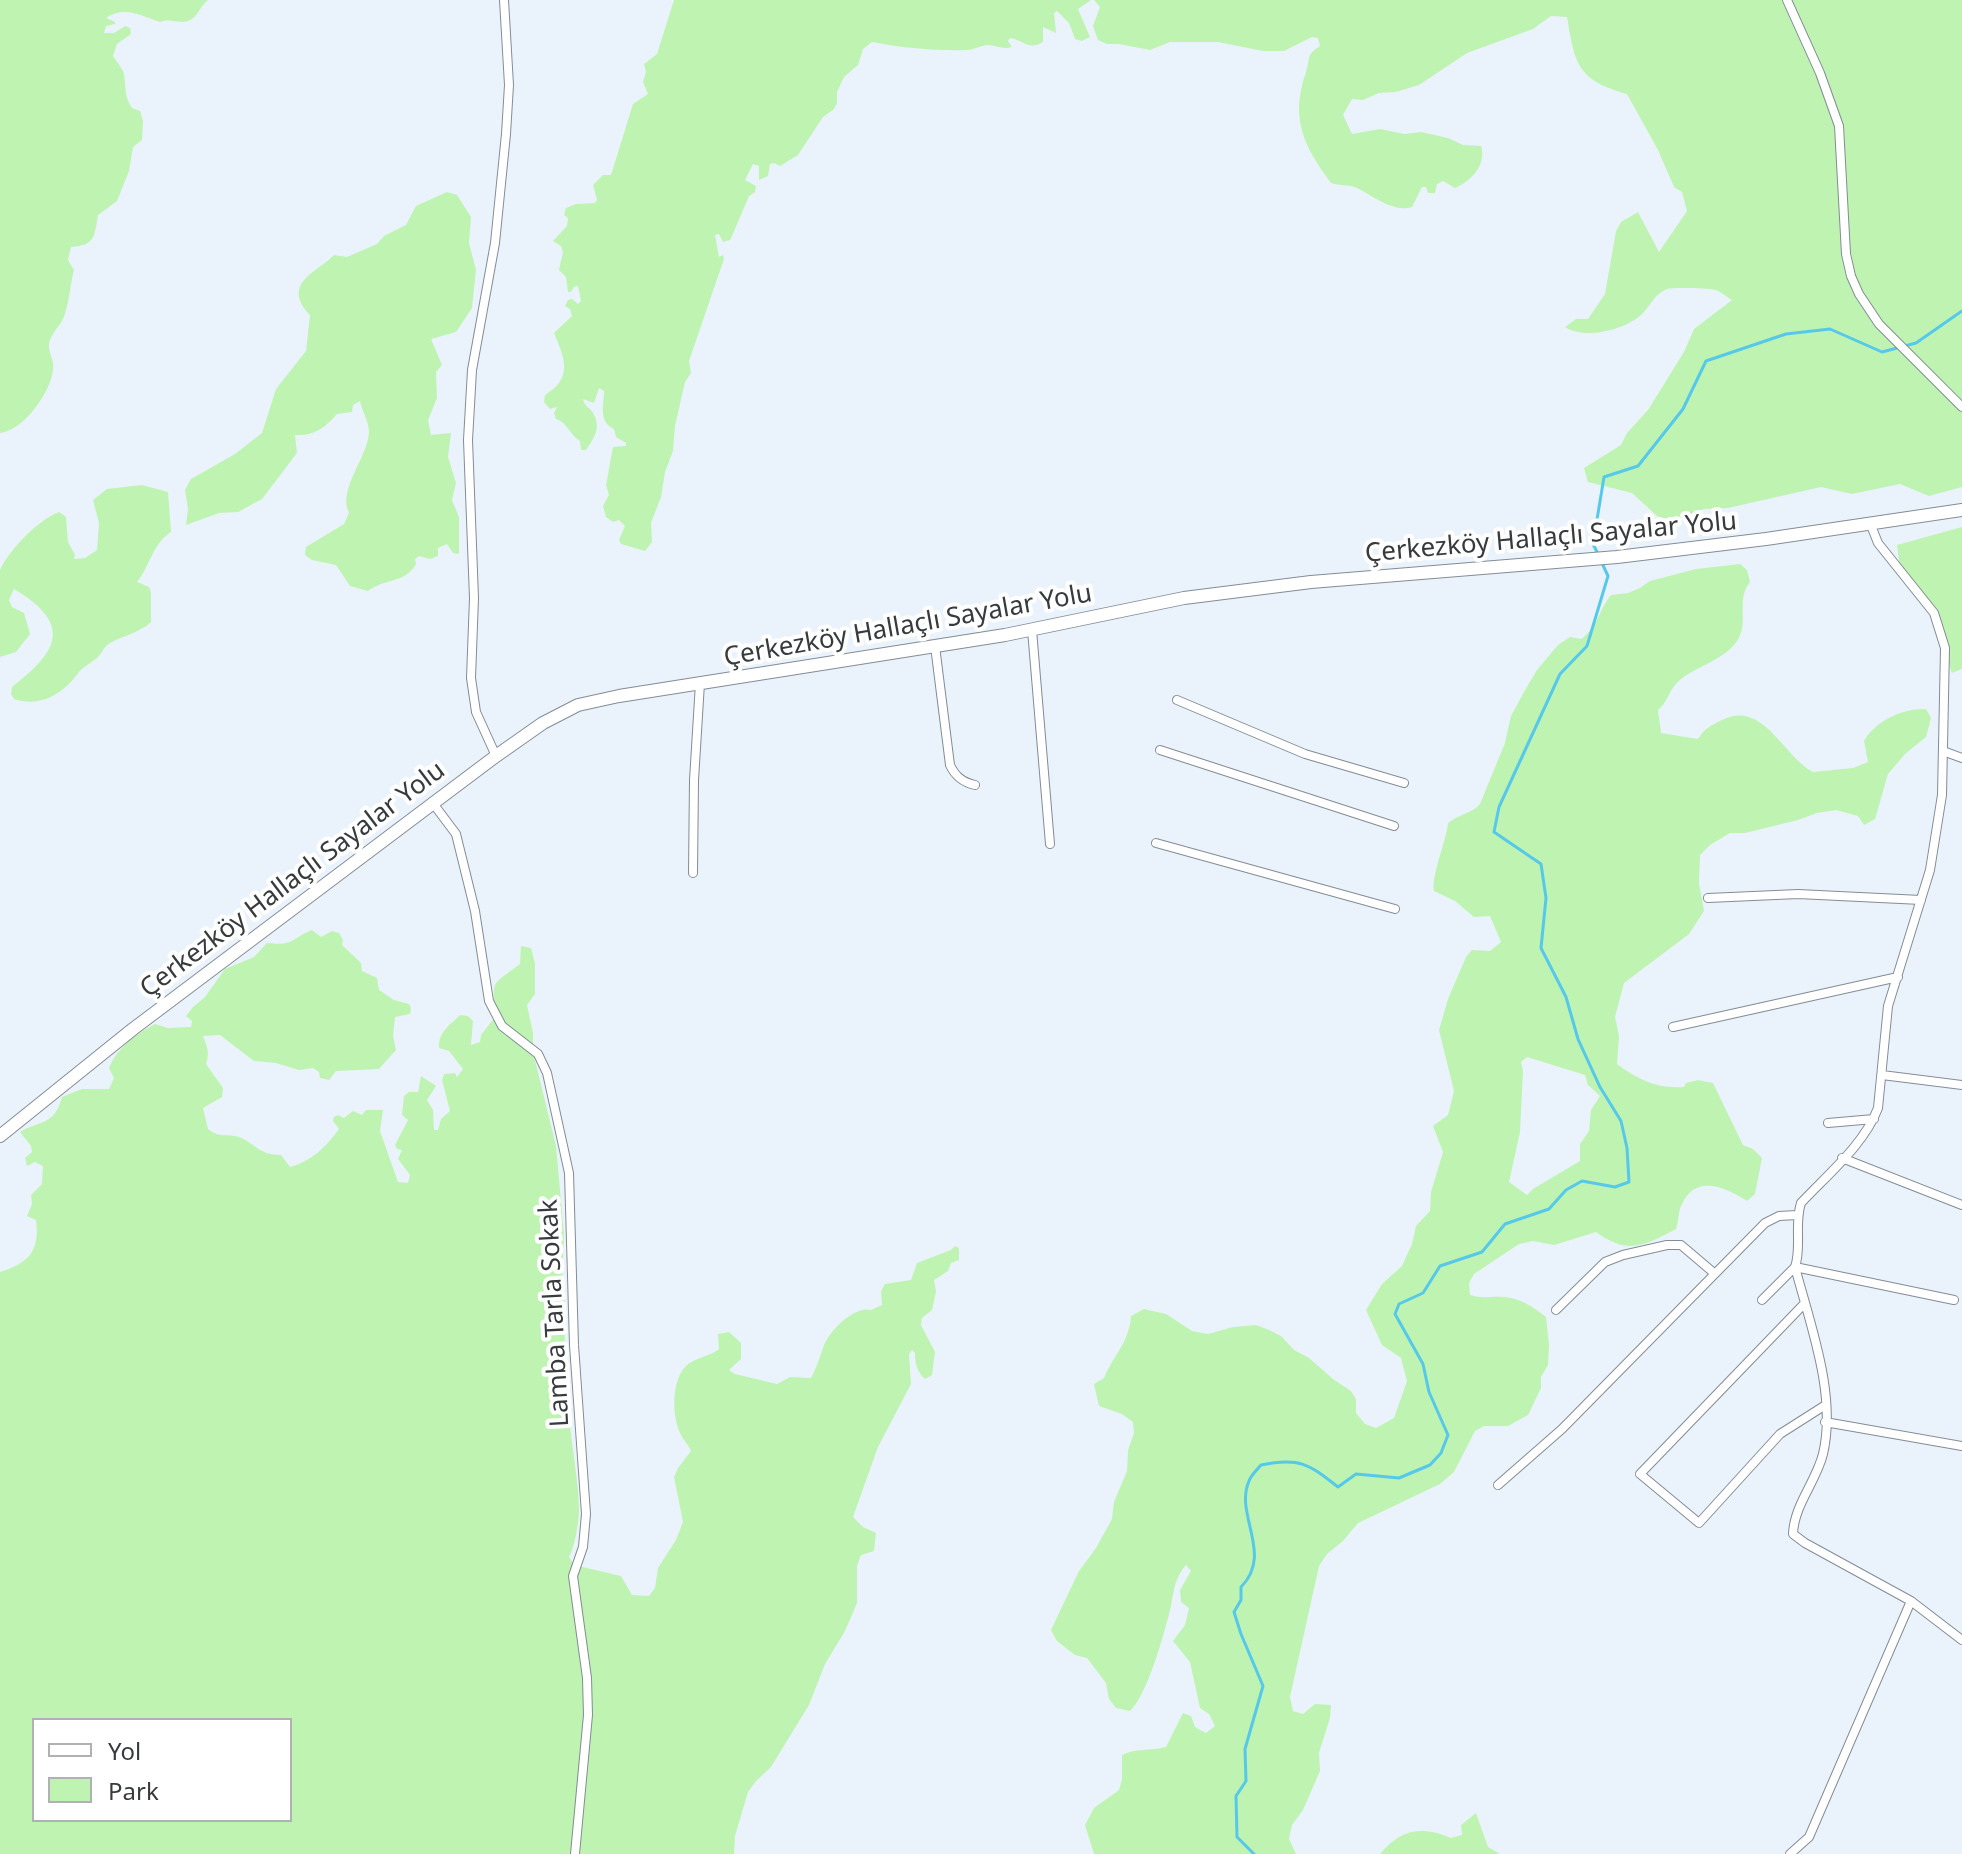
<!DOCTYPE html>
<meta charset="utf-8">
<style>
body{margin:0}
#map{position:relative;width:1962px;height:1854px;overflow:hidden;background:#eaf3fc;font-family:"Noto Sans",sans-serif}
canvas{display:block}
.legend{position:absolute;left:32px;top:1718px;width:260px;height:104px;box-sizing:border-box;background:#fff;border:2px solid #afb1b2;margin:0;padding:10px 14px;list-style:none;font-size:24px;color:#373b3e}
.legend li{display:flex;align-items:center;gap:16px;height:40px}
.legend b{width:40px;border:2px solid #afb1b2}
</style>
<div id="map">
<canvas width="1962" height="1854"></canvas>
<ul class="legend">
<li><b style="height:10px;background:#fff"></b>Yol</li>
<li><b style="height:22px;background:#bff3b2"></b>Park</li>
</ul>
</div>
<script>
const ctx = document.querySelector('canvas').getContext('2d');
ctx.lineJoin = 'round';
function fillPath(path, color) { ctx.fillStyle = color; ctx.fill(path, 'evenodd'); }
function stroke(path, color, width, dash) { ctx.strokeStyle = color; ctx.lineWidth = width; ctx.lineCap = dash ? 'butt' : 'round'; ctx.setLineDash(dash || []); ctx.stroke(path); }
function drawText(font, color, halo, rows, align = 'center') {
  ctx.font = font + ' "Noto Sans",sans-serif'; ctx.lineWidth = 8; ctx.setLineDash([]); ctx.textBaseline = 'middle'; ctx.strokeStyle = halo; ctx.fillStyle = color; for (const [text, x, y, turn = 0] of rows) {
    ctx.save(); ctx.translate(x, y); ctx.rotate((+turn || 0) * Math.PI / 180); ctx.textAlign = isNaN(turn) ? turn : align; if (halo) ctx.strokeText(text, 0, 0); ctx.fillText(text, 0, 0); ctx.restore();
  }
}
fillPath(new Path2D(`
 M 0,0 L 208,0 C 200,6 198,17 188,21 C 179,24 170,18 160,22 C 142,16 124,5 106,18 L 115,22 L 115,24 L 106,26 L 104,33 L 114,33 L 125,26 L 130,28 L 131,34 L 117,44 L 113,56 C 116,61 123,69 124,74 C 126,87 124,96 132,108 L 140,111 L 143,121 L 142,140 L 133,147 L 129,171 L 117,201 L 98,215 C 94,238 95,245 71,247 L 68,260 L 74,270 C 70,285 69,305 63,319 C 59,327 54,330 50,340 C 46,352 55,358 53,370 C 51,392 23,431 0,433 Z
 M 674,0 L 1091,0 L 1078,9 L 1090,37 L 1082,41 L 1075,39 L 1069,23 L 1057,11 L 1054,13 L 1056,33 L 1043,27 L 1043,42 C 1029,51 1023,40 1010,38 L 1008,41 L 1012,47 C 1002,50 997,45 987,45 C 981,46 974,49 968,50 C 937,51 902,48 872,42 L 863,49 L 858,65 L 844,77 L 837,92 L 837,103 L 834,109 L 823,117 L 798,155 L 780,166 L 774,163 L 770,164 L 768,176 L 759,180 L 759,166 L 753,164 L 745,180 L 756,186 L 755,192 L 749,196 L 732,236 L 730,240 L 723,242 L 719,234 L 715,235 L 719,257 L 723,255 L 724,259 L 689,361 L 691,373 L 685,382 L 675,426 L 673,451 L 665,472 L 661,497 L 651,523 L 652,542 L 645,551 L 621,544 L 619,540 L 625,526 L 619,520 L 613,522 L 606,517 L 603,506 L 609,495 L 606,485 L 613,447 L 626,446 L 626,443 L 616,437 L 614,429 C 598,422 604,404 604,391 L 599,388 L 594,403 L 583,399 C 585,408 591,407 594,415 C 601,429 594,438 586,450 L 581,450 L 580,441 C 570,435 567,422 556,419 L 554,413 L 557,407 L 550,409 L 544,402 L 545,395 C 573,378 565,359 554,333 L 572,316 L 570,309 L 565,306 L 568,300 L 572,299 L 578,304 L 581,301 L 578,286 L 574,287 L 571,292 L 568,292 L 566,277 L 559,270 L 563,252 L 561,246 L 553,241 L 567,226 L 568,218 L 564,215 L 566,208 L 576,204 L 595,203 L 597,200 L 593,185 L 603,175 L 611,175 L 633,104 L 648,94 L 643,82 L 646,72 L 644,64 L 657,54 Z
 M 1094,0 L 1962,0 L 1962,487 L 1929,496 L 1900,484 L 1852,494 L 1821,487 L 1728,508 L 1704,509 L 1673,521 L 1657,516 L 1632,493 L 1588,482 L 1584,468 L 1621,445 L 1627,433 L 1648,410 L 1684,352 L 1694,329 L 1732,300 C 1727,297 1721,292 1716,290 C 1711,288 1672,287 1667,289 C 1654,294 1650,307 1641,315 C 1624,330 1585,340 1565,327 L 1576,319 L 1588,319 L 1605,294 L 1616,231 L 1621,222 L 1638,212 L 1659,252 L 1687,211 L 1682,192 L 1674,187 L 1658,150 L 1627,94 C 1577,80 1575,64 1567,17 L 1551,16 L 1533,29 L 1467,53 L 1419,85 L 1396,92 L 1379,93 L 1363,100 L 1352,99 L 1343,115 L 1352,134 L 1380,129 L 1405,134 L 1421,132 L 1448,138 L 1463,145 L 1481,146 C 1487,165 1471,181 1455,188 L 1443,181 L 1437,184 L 1435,193 L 1428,193 L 1426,187 L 1422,187 L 1412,207 C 1394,213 1373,196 1357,188 C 1348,184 1340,186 1331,183 C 1303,145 1290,118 1306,72 C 1311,57 1305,56 1320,46 L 1318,38 L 1312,37 L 1284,51 L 1263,51 L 1218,42 L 1170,42 L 1150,50 L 1119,44 L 1107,44 L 1098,40 L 1093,26 L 1100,7 Z
 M 447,192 L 457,195 L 471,217 L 469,243 L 476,270 L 472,308 L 456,332 L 431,339 L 442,365 L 436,372 L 437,398 L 428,420 L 431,435 L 451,433 L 448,457 L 456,483 L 452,500 L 459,517 L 459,554 L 453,553 L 447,544 L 438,548 L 438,556 L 430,559 L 419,556 L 415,559 L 416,564 C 405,584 384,578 368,591 L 350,586 L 336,565 L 312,560 L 305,555 L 306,547 L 344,524 L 349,513 C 337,490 368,457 369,432 C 369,422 362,411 360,401 L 353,405 L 352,412 L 337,414 C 325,428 314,436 295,435 L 297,453 L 262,499 L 238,512 L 219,513 L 186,525 L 188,509 L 185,490 L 191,479 L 235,454 L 262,433 L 276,389 L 306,351 L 310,315 C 280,283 318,272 334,255 L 347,257 L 377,244 L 384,236 L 406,225 L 416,206 Z
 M 142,485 L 168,492 L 171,532 C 153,543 150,566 137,582 L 149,587 L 151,592 L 151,622 C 137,635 114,638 106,646 C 103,649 102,653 99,656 C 93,662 84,666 79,672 C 64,693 41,708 14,699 L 11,694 L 12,687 C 60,650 72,624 14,589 L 9,600 L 12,607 L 24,613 L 30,634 L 16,652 L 0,657 L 0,570 C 9,550 38,520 59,512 L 66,517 L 68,542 L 75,555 L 74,559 L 85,558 L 97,550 L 99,523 L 93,500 L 107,489 Z
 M 1962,527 L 1962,669 L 1952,673 L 1926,601 L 1900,568 L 1897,545 Z
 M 1740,564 L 1747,570 L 1750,582 C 1735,600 1750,622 1737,641 C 1723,662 1689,668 1676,684 C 1668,693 1668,701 1658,710 L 1661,733 L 1698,739 C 1705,728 1710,726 1722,720 C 1763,699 1783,756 1813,772 L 1853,768 L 1868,762 L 1864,741 C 1875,721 1903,708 1926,709 L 1931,718 L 1926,737 L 1905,754 L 1888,774 L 1875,819 L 1864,825 L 1858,816 L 1836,810 L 1817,813 L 1798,820 L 1745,833 L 1730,833 L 1710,845 L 1700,855 L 1699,883 L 1704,911 L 1689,934 L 1624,983 L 1615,1017 L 1619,1036 L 1617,1064 C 1639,1080 1657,1089 1684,1087 L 1686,1083 L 1698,1080 L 1713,1083 L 1743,1145 L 1753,1149 L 1762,1158 L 1755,1194 L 1747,1201 C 1725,1187 1696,1174 1682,1204 C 1678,1211 1679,1220 1676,1229 C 1645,1245 1629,1256 1596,1232 L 1554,1245 L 1533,1241 L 1519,1244 L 1474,1274 L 1469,1283 L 1470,1295 C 1483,1299 1491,1296 1504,1297 C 1521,1298 1533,1307 1546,1317 L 1549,1345 L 1548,1365 L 1541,1377 L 1541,1388 L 1528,1415 L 1508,1426 L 1484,1426 L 1475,1431 L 1454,1472 L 1440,1484 L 1358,1523 L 1343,1541 L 1327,1554 L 1319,1566 L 1290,1697 L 1293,1711 L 1303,1714 L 1315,1704 L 1331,1705 L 1330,1718 L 1319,1753 L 1320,1771 L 1303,1810 L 1292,1825 L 1289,1839 L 1296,1854 L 1094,1854 L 1085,1825 L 1094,1808 L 1119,1790 L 1122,1779 L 1122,1755 C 1136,1748 1150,1751 1166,1747 L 1183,1713 L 1191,1716 L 1195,1727 L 1206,1733 L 1215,1726 L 1209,1714 L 1200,1708 L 1190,1662 L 1173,1641 L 1185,1625 L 1189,1608 L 1181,1602 L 1180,1590 L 1191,1571 L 1186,1565 C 1175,1578 1174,1589 1171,1606 C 1165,1631 1148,1694 1130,1711 L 1116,1708 L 1109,1699 L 1106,1683 L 1087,1658 L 1075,1655 L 1057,1641 L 1051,1630 L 1079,1571 L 1096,1548 L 1112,1519 L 1114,1502 L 1127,1471 L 1128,1450 L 1134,1433 L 1133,1422 L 1122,1414 L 1099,1406 L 1094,1384 L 1104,1378 C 1114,1354 1129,1343 1131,1316 L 1144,1309 L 1166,1314 L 1192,1331 L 1208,1334 L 1233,1327 L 1256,1325 L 1269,1330 L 1281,1336 L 1294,1350 L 1309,1358 L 1333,1379 L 1351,1391 L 1356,1399 L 1356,1413 L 1365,1424 L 1376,1428 L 1394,1418 L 1407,1381 L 1401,1358 L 1382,1345 L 1366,1310 L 1382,1284 L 1402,1266 L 1412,1244 L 1416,1226 L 1430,1211 L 1431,1192 L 1443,1152 L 1433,1126 L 1448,1115 L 1454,1091 L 1439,1030 L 1448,999 L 1466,957 L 1472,950 L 1490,951 L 1501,942 L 1490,916 L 1474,917 L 1455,901 L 1434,891 C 1431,876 1446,842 1448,823 C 1459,814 1473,813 1480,804 L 1505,743 L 1511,716 L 1524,692 L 1537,670 L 1558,645 L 1570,637 L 1581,639 C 1598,627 1598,611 1611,595 L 1628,593 L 1640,588 L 1650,581 L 1696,569 ZM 1527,1057 L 1585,1075 L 1588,1085 L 1600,1096 L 1591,1110 L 1589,1131 L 1580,1144 L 1580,1161 L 1533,1189 L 1527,1195 L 1509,1182 L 1520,1132 L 1523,1071 L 1521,1062 Z
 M 312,930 L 321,937 L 332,931 L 339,933 L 343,940 L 342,945 L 361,963 L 362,971 L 377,978 L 379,990 L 394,1000 L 409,1004 L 411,1008 L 410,1014 L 395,1017 L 393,1036 L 396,1050 L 379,1069 L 336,1071 L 329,1080 L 320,1078 L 319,1072 L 313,1068 L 299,1070 L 276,1063 L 254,1061 L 220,1035 L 203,1036 C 207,1047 210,1052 206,1064 L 223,1088 L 222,1097 L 203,1108 L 208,1129 C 221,1139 226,1133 239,1137 C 256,1144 259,1155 281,1155 L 290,1167 C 312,1161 326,1147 339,1129 L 333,1121 L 334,1117 L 338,1115 L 344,1118 L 353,1111 L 362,1115 L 366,1110 L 383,1110 L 380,1131 L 398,1182 L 408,1183 L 410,1175 L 398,1159 L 402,1150 L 397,1149 L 395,1145 L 408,1120 L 402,1115 L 404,1096 L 409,1092 L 418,1092 L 421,1076 L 436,1086 L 427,1100 L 433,1110 L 434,1130 L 438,1130 L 441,1119 L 450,1111 L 442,1080 L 444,1074 L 455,1073 L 457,1077 L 463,1069 L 449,1051 L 439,1048 C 438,1032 450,1025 460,1015 L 468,1016 L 473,1021 L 471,1045 L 480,1042 L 481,1035 L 495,1017 C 494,979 488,988 520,964 L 521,946 L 531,948 L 535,964 L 535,994 L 527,1005 L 533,1033 L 533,1052 L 556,1146 L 564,1234 L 562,1280 C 568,1293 563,1309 564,1323 C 566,1354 566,1386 569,1417 C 572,1448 578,1478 579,1509 C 579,1521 575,1547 569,1557 L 574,1565 L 621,1576 L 632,1595 L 649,1596 L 655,1588 L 658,1568 L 676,1540 L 683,1522 L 674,1477 L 678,1468 L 691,1451 C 688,1444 684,1441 681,1435 C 672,1418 671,1382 685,1367 C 693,1358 709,1357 719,1349 L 718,1334 L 729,1332 L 741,1343 L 741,1359 L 729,1370 L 735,1374 L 777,1384 L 790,1377 L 811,1378 C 817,1367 819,1359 823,1348 C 827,1333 854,1305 871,1310 L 882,1305 L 881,1291 L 885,1284 L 911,1280 L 917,1263 L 951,1250 L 955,1246 L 959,1248 L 959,1260 L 951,1263 L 948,1271 L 934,1280 L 936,1292 L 932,1310 L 922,1318 L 921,1325 L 935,1352 L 932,1375 L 925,1379 C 917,1372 915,1363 915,1353 L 912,1350 L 909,1354 L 911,1384 L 878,1447 L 853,1517 L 863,1527 L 876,1533 L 874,1551 L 861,1555 L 857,1566 L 857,1603 L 845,1631 L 825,1664 L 809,1705 L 771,1767 L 756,1781 L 748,1792 L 735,1836 L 734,1854 L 0,1854 L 0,1272 C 29,1263 40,1251 36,1220 L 27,1216 L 32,1204 L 31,1195 L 42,1184 L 43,1166 L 35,1162 L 27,1166 L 25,1158 L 32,1152 L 31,1146 L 20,1132 C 39,1120 54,1127 62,1097 L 82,1089 L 109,1089 L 114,1078 L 109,1068 C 117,1048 136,1034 155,1024 L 168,1028 L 191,1027 L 192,1021 L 186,1016 L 193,1007 L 205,997 L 225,969 L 254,957 L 267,943 C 295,946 290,939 312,930 ZM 34,1720 L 290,1720 L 290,1820 L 34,1820 Z
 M 1476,1813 L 1488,1847 L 1500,1854 L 1380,1854 C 1401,1828 1423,1826 1451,1838 L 1462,1835 L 1461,1825 Z`), '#bff3b2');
stroke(new Path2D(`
 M 1599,556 L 1593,544 L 1604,477 L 1638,466 L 1683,409 L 1706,361 L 1786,334 L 1830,329 L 1882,352 L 1916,343 L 1962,311
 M 1254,1854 L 1237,1837 L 1236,1796 L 1246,1781 L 1245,1749 L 1263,1686 L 1241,1634 L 1234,1612 L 1241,1600 L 1241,1587 C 1274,1554 1234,1515 1249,1481 C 1251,1475 1257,1470 1261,1465 C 1299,1457 1309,1464 1338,1487 L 1356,1474 L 1399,1478 L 1430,1465 L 1441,1453 L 1448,1435 L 1429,1392 L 1423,1364 L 1395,1314 L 1399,1304 L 1423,1293 L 1440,1266 L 1482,1252 L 1505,1224 L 1549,1209 L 1566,1190 L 1582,1181 L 1615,1187 L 1629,1182 L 1627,1148 L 1621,1121 L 1600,1087 L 1578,1039 L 1566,997 L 1541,948 L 1546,898 L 1541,864 L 1494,832 L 1499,807 L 1560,674 L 1587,646 L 1608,576 L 1602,563`), '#56c9ea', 3);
const street = new Path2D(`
 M 1787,0 L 1820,73 L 1839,126 L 1846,254 L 1851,276 L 1859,294 L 1879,324 L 1962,407
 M 1870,523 L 1878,543 L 1934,613 L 1945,648 L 1942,795 L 1930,870 L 1888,1006 L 1878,1108 C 1864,1145 1827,1175 1801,1203 C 1794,1224 1802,1247 1795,1267 C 1810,1324 1837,1395 1823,1454 C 1816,1482 1794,1505 1793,1534 L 1805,1543 L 1911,1601 L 1962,1640
 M 1032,630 L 1050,844
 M 935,646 L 950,765 C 955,776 962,782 975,785
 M 1177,700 L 1305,754 L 1404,783
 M 1160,750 L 1394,826
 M 1943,751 L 1962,758
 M 496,756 L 476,712 L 471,678 L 474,598 L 468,440 L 472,370 L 495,243 L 506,134 L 509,85 L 504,0
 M 432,802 L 456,834 L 475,911 L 489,1001 L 502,1026 L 538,1054 L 547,1073 L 569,1173 L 574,1345 L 586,1514 L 583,1547 L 573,1576 L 587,1678 L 588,1715 L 575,1854
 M 1156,843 L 1395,909
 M 693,873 L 694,780 L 700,683
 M 1708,898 L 1798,894 L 1921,900
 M 1673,1027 L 1898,977
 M 1882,1075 L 1962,1085
 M 1828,1123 L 1874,1119
 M 1842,1158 L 1962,1205
 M 1762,1300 L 1795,1267 L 1954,1300
 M 1804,1304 L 1640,1474 L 1699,1523 L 1780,1434 L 1824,1406
 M 1556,1310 L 1605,1262 L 1623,1255 L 1667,1245 L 1681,1245 L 1714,1273
 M 1825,1422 L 1962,1446
 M 1498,1485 L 1562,1429 L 1765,1223 L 1779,1216 L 1797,1215
 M 1790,1854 L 1809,1837 L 1911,1601`);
const secondary = new Path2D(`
 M 0,1136 L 133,1029 L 496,756 L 543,723 L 578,705 L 619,696 L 1005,635 L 1184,598 L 1311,582 L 1617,557 L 1766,539 L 1962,510`);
stroke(street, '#848c95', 10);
stroke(secondary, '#848c95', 14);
stroke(street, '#fff', 8);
stroke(secondary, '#fff', 12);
drawText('26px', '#373b3e', '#fff', [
 ["Çerkezköy Hallaçlı Sayalar Yolu",1551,538,-5],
 ["Çerkezköy Hallaçlı Sayalar Yolu",908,626,-10],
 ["Çerkezköy Hallaçlı Sayalar Yolu",293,880,-37],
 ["Lamba Tarla Sokak",555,1313,-93]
]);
</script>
